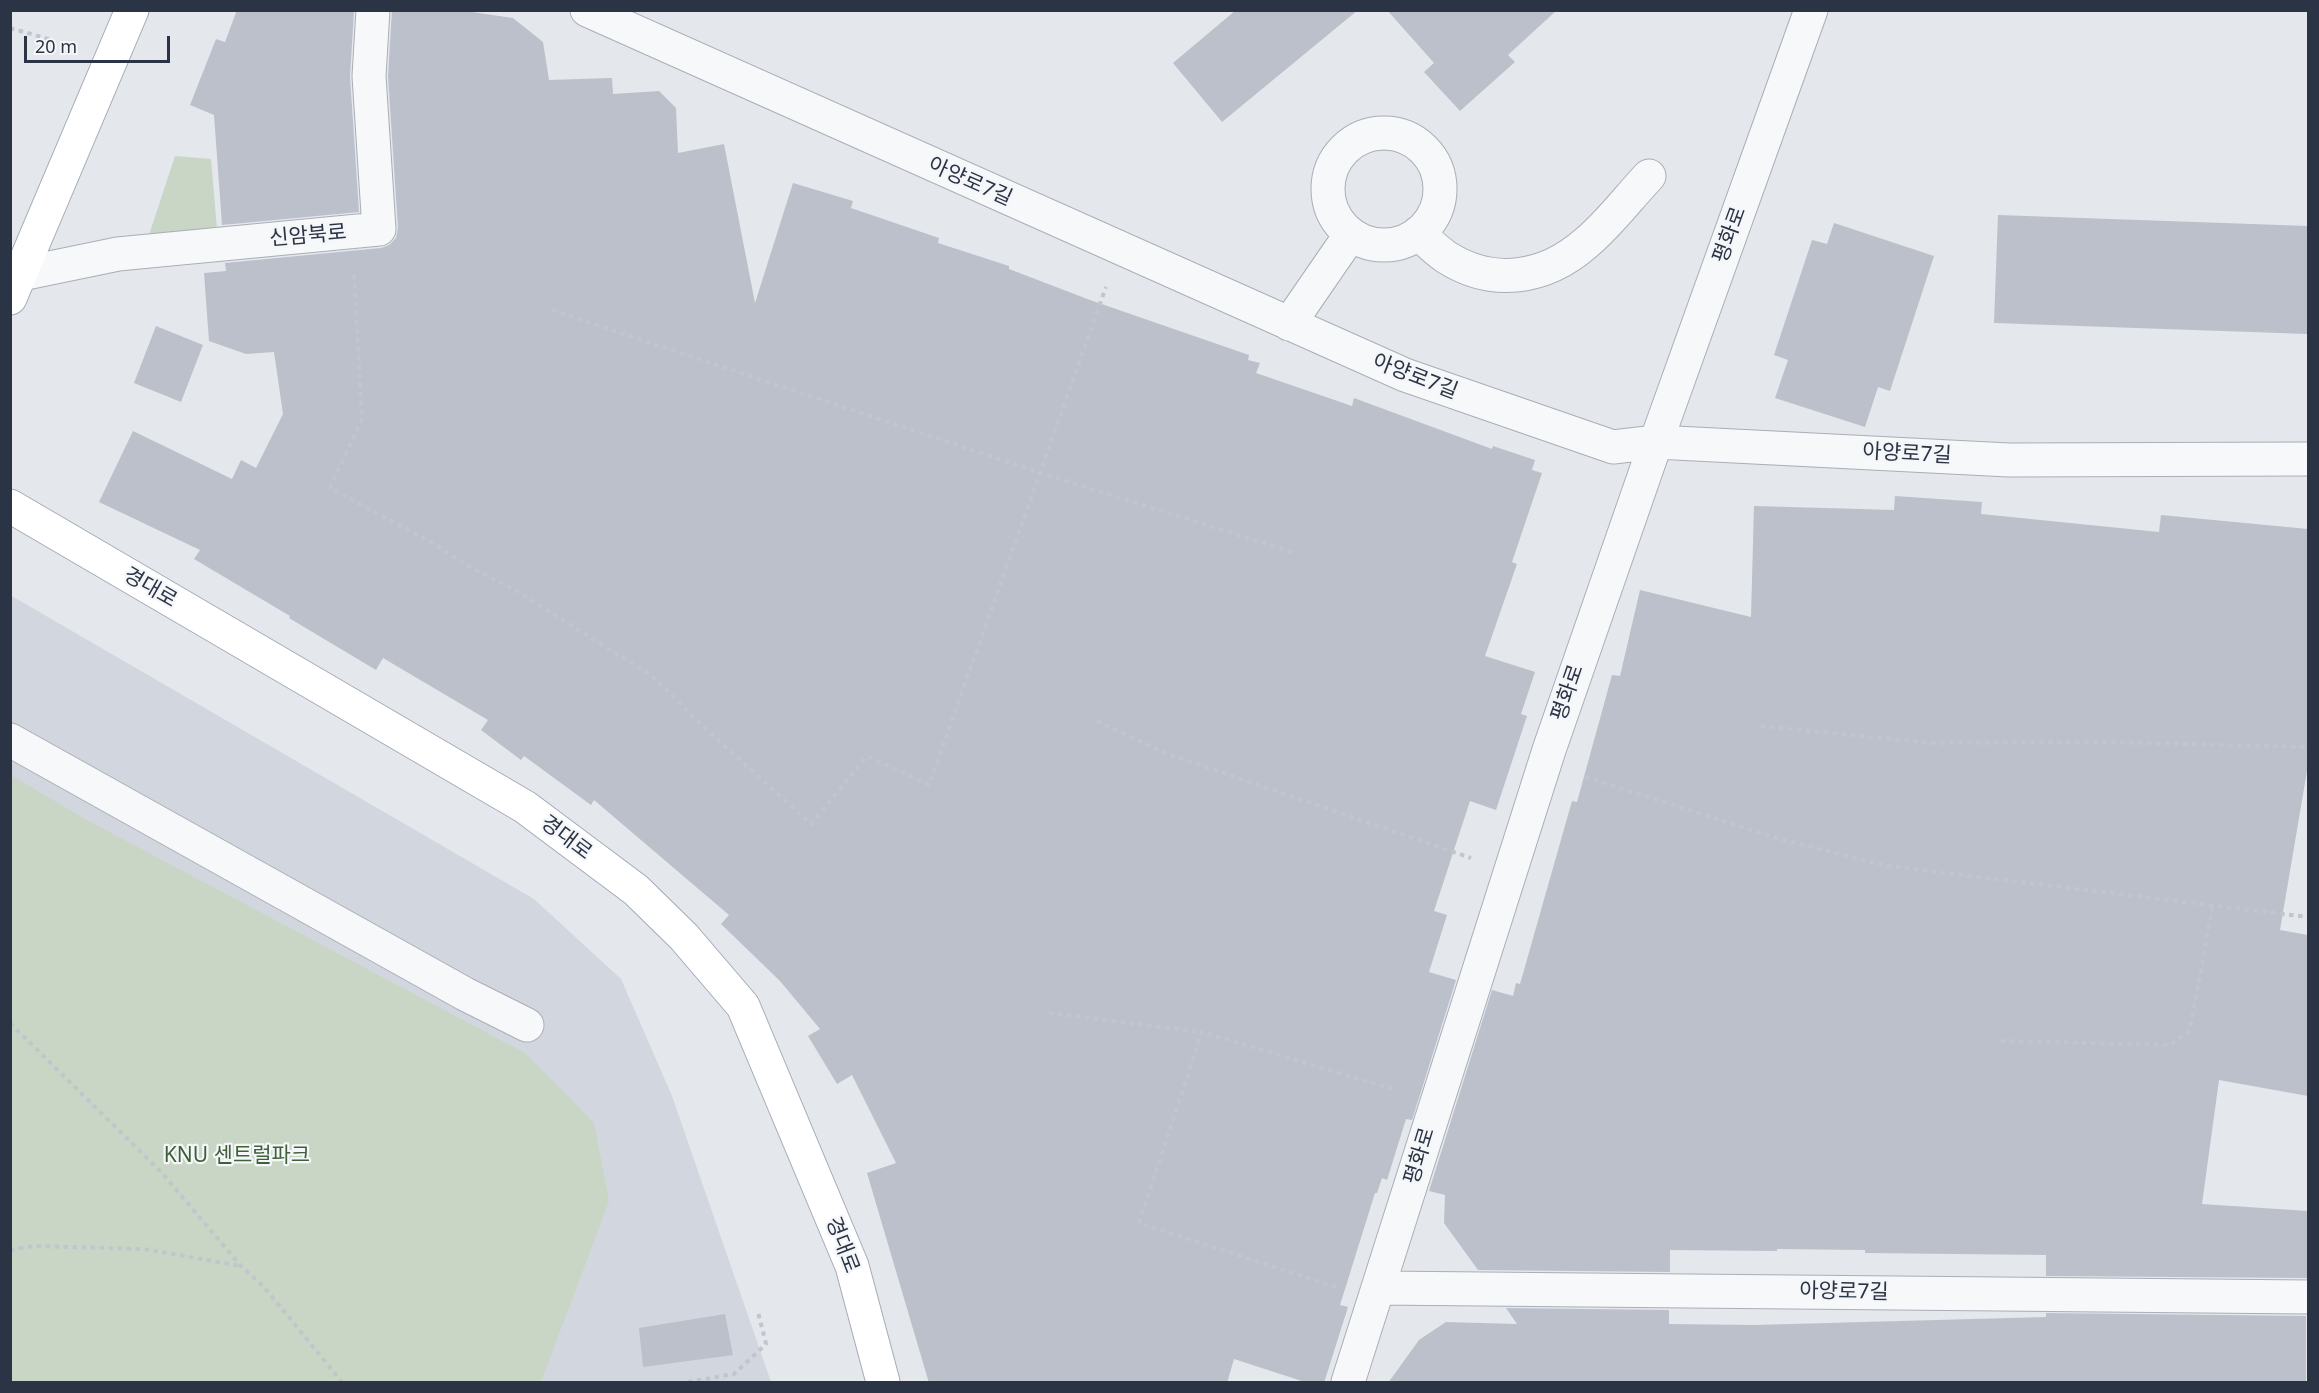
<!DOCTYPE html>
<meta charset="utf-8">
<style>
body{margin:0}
#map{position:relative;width:2319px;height:1393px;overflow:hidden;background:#e4e7ec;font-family:"Noto Sans",sans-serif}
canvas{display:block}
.frame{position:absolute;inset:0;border:12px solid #2b3445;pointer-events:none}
.scale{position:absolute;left:24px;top:36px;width:146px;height:27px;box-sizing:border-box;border:3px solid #2b3445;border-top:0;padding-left:8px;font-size:18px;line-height:21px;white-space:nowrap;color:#2b3445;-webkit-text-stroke:4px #f4f6f9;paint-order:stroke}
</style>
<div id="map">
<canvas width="2319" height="1393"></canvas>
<div class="frame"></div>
<div class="scale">20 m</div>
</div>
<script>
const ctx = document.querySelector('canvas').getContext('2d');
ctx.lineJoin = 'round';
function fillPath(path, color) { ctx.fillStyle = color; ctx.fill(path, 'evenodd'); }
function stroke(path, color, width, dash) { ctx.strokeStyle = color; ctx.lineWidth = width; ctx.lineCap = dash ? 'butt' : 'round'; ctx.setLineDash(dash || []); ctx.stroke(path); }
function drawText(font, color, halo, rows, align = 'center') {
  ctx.font = font + ' "Noto Sans","Noto Sans KR",sans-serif'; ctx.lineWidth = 4.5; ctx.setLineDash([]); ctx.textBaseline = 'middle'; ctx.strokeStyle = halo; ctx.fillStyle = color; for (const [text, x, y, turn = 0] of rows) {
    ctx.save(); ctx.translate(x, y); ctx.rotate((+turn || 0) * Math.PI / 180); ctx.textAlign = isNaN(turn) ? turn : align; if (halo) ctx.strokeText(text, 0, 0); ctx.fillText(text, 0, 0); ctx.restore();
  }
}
fillPath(new Path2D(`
 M 10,595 L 534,899 L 621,979 L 672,1096 L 771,1382 L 11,1382 Z`), '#d2d6de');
fillPath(new Path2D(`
 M 175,156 L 211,159 L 217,229 L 148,238 Z
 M 11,775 L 85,819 L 525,1053 L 594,1123 L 609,1201 L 541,1382 L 11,1382 Z`), '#c9d6c5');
fillPath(new Path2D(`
 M 237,10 L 354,10 L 350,77 L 359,212 L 222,225 L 214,115 L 190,105 L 216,39 L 225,42 Z
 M 392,10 L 458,10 L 513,18 L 543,42 L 549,80 L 612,78 L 613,94 L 659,91 L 676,108 L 678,153 L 724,144 L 755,303 L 793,183 L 853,201 L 851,208 L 939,238 L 938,243 L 1009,266 L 1009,269 L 1090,300 L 1249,355 L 1248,360 L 1260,363 L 1256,373 L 1352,406 L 1354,398 L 1492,449 L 1493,446 L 1535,460 L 1532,470 L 1542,473 L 1512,562 L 1517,564 L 1485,656 L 1535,672 L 1521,714 L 1527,716 L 1496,810 L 1470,801 L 1434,911 L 1447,915 L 1429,972 L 1456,980 L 1412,1120 L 1406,1119 L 1387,1180 L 1382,1178 L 1377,1193 L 1375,1193 L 1340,1305 L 1348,1307 L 1324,1383 L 1308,1383 L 1234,1359 L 1227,1383 L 929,1383 L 867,1173 L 896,1163 L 852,1075 L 837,1084 L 808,1036 L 820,1029 L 780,981 L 721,924 L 729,915 L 594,800 L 591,805 L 524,756 L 521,760 L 481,730 L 488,720 L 383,658 L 376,670 L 289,618 L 290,616 L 194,559 L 200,550 L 99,502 L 133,431 L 232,479 L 241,460 L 256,468 L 283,414 L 274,352 L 246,354 L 209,341 L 204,273 L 226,271 L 225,263 L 381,248 L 389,245 L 396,238 L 398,228 L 388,76 Z
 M 1236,10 L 1358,10 L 1222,122 L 1173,63 Z
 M 1387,10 L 1557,10 L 1508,55 L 1515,62 L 1460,111 L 1424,72 L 1434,63 Z
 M 1998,215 L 2308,226 L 2308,334 L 1994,323 Z
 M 1834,223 L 1934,256 L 1890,391 L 1878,387 L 1865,427 L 1775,398 L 1788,360 L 1774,355 L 1812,240 L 1827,244 Z
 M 156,326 L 203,345 L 181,402 L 134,383 Z
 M 1895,496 L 1982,502 L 1981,514 L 2159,532 L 2161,515 L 2308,529 L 2308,765 L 2280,930 L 2308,935 L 2308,1096 L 2219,1080 L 2202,1204 L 2308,1211 L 2308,1272 L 2307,1272 L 2307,1278 L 2046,1276 L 2046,1255 L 1865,1253 L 1865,1250 L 1777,1249 L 1777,1251 L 1670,1250 L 1670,1272 L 1478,1270 L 1444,1223 L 1445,1195 L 1429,1191 L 1492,990 L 1513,996 L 1516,983 L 1520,984 L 1572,801 L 1577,802 L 1612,675 L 1620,676 L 1640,590 L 1751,617 L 1754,506 L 1894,510 Z
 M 1506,1308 L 1669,1310 L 1669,1324 L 1755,1325 L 2046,1317 L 2046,1313 L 2306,1316 L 2306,1383 L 1388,1383 L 1419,1340 L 1446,1322 L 1517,1324 Z
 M 725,1314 L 733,1355 L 643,1367 L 639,1328 Z`), '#bbc0ca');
const minor = new Path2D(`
 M 587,10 L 1405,375 L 1613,447 L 1656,442 L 2009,460 L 2308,459
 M1328 189a56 56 0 1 1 112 0a56 56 0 1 1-112 0Z
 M 1418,233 C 1427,241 1436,250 1446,257 C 1493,287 1545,279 1586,243 C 1609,224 1628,198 1649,176
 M 21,274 L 118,254 L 379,229 L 369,76 L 373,10
 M 1289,324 L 1351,234
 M 10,740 L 465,994 L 527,1025
 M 1380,1288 L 2308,1297
 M 1348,1382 L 1549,750 L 1656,442 L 1811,10`);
const major = new Path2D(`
 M 10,298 L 132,10
 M 10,506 L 525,807 L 636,890 L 684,937 L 743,1006 L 852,1266 L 883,1382`);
stroke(minor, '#a9aeb7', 35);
stroke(major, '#a3abb8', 35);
stroke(new Path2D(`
 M 10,28 L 52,40
 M 354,275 L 362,419 L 330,488 L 436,545 L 468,566 L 515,590 L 652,676 L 708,731 L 811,824 L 867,756 L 929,785 L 1106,287
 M 552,310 L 1041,473 L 1292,552
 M 1097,721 L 1165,753 L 1471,858
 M 1761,726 L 1931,743 L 2099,742 L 2308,747
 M 1585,777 L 1783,840 L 1888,866 L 2308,917
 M 1049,1013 L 1202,1032
 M 10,1023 L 162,1173 L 241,1266 L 264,1287 L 342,1382
 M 2001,1041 L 2170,1045 L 2190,1030 L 2213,904
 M 10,1250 L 33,1246 L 144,1249 L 241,1266
 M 1336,1287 L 1139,1223 L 1202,1032 L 1396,1090
 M 688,1382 L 734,1374 L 766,1344 L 758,1312`), '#c2c5cb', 4, [4.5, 4.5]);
stroke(minor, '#f7f8fa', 33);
stroke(major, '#fff', 33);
drawText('21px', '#2b3445', '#f4f6f9', [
 ["아양로7길",970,182,24],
 ["평화로",1730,235,-70],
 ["신암북로",308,236,-5],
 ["아양로7길",1415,377,21],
 ["아양로7길",1907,454,3],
 ["경대로",150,588,30],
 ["평화로",1568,693,-71],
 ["경대로",566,838,37],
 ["평화로",1420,1156,-73],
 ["경대로",842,1245,69],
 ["아양로7길",1844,1292,1]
]);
drawText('21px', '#3f6138', '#f4f6f9', [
 ["KNU 센트럴파크",237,1156]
]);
</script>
